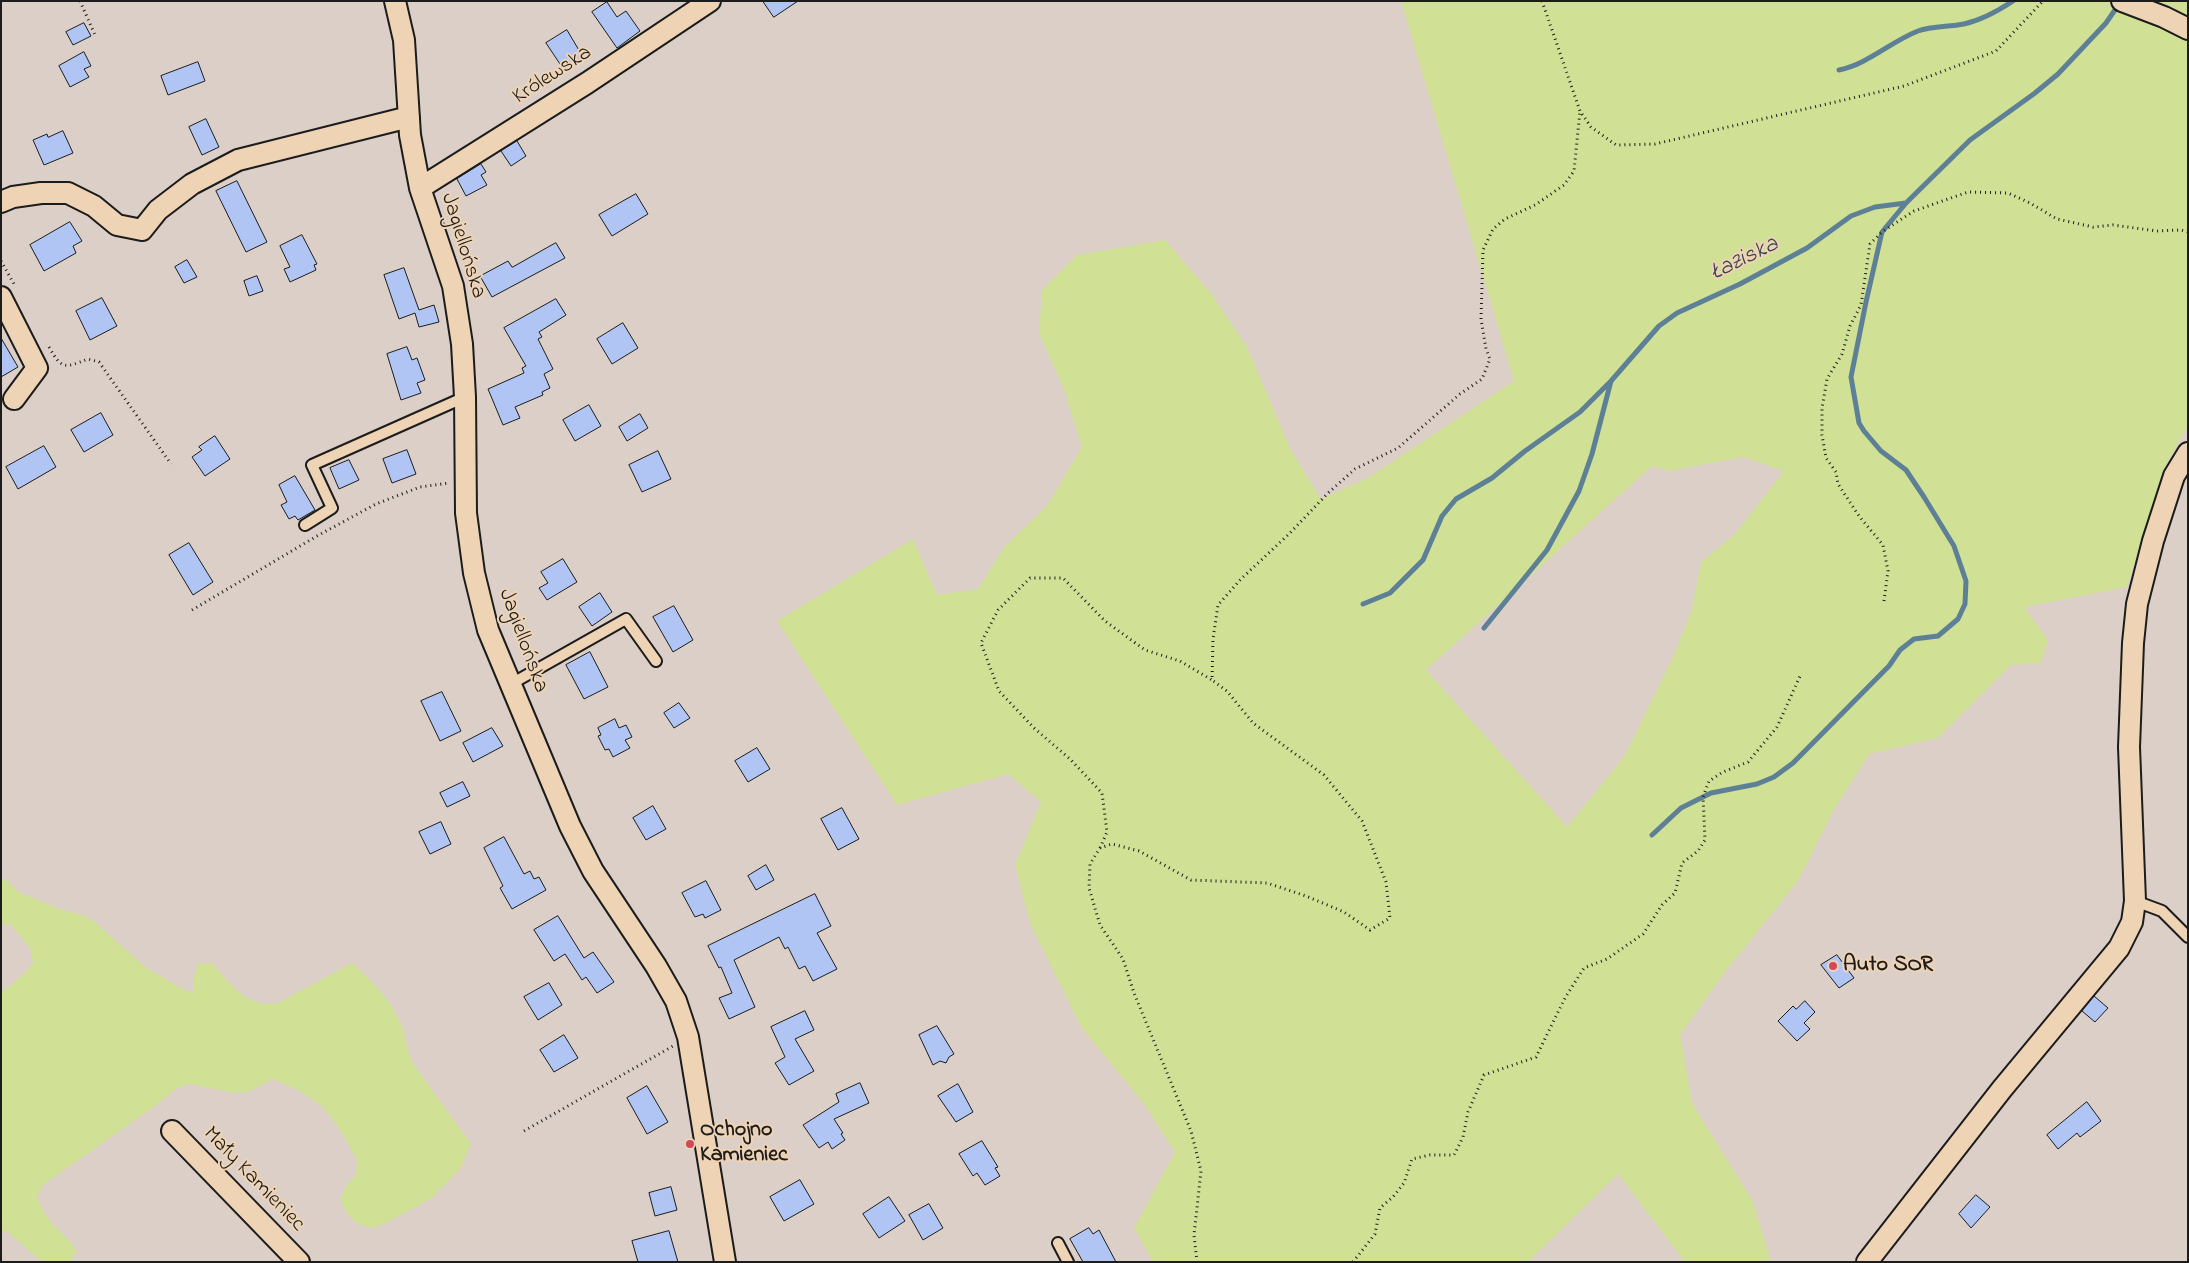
<!DOCTYPE html>
<meta charset="utf-8">
<style>
body{margin:0}
#map{position:relative;width:2189px;height:1263px;overflow:hidden;background:#dbcfc8;font-family:"Indie Flower",sans-serif}
canvas{display:block}
.frame{position:absolute;inset:0;border:2px solid #1c1c1c;pointer-events:none}
</style>
<div id="map">
<canvas width="2189" height="1263"></canvas>
<div class="frame"></div>
</div>
<script>
const ctx = document.querySelector('canvas').getContext('2d');
ctx.lineJoin = 'round';
function fillPath(path, color) { ctx.fillStyle = color; ctx.fill(path, 'evenodd'); }
function stroke(path, color, width, dash) { ctx.strokeStyle = color; ctx.lineWidth = width; ctx.lineCap = dash ? 'butt' : 'round'; ctx.setLineDash(dash || []); ctx.stroke(path); }
function drawText(font, color, halo, rows, align = 'center') {
  ctx.font = font + ' "Indie Flower",sans-serif'; ctx.lineWidth = 4; ctx.setLineDash([]); ctx.textBaseline = 'middle'; ctx.strokeStyle = halo; ctx.fillStyle = color; for (const [text, x, y, turn = 0] of rows) {
    ctx.save(); ctx.translate(x, y); ctx.rotate((+turn || 0) * Math.PI / 180); ctx.textAlign = isNaN(turn) ? turn : align; if (halo) ctx.strokeText(text, 0, 0); ctx.fillText(text, 0, 0); ctx.restore();
  }
}
fillPath(new Path2D(`
 M 1401,1 L 2188,1 L 2188,425 L 2163,471 L 2127,587 L 2024,607 L 2048,640 L 2041,663 L 2011,665 L 1938,738 L 1869,754 L 1832,813 L 1798,881 L 1725,972 L 1680,1035 L 1692,1103 L 1753,1202 L 1771,1262 L 1685,1262 L 1618,1174 L 1528,1262 L 1153,1262 L 1134,1228 L 1175,1152 L 1144,1104 L 1081,1027 L 1030,923 L 1015,865 L 1041,802 L 1008,774 L 897,805 L 777,621 L 913,539 L 937,595 L 978,589 L 1004,547 L 1047,506 L 1082,447 L 1063,387 L 1039,333 L 1042,290 L 1077,255 L 1165,240 L 1210,292 L 1247,347 L 1291,450 L 1321,499 L 1368,478 L 1514,381 ZM 1743,457 L 1784,471 L 1734,535 L 1701,562 L 1692,609 L 1674,655 L 1624,757 L 1567,827 L 1426,670 L 1652,466 L 1669,471 Z
 M 1,879 L 8,881 L 17,891 L 54,907 L 82,915 L 94,921 L 145,967 L 181,988 L 193,993 L 194,977 L 198,963 L 212,963 C 231,984 246,1009 278,1003 L 352,963 C 372,980 390,999 401,1024 C 407,1038 405,1049 414,1065 L 471,1144 L 460,1169 L 432,1198 L 384,1224 L 371,1228 L 356,1223 L 346,1212 L 340,1199 L 346,1186 L 356,1175 L 357,1160 L 342,1133 L 324,1108 L 300,1091 L 273,1079 L 248,1092 L 234,1093 L 190,1084 L 177,1088 L 155,1106 L 43,1185 L 37,1197 C 41,1206 44,1215 51,1222 C 60,1232 69,1239 76,1250 L 71,1262 L 42,1262 L 9,1233 L 1,1230 L 1,993 L 24,974 L 33,963 L 30,948 L 11,925 L 1,925 Z`), '#d0e195');
stroke(new Path2D(`
 M 1839,70 C 1868,64 1890,42 1918,31 C 1932,26 1949,27 1964,24 C 1982,20 1998,11 2013,1
 M 1363,604 L 1390,593 L 1423,560 L 1442,516 L 1456,499 L 1492,478 L 1525,451 L 1580,412 L 1611,381 L 1659,326 L 1677,313 L 1740,284 L 1807,248 L 1851,216 L 1875,207 L 1906,203
 M 1484,628 L 1547,550 L 1579,491 L 1592,454 L 1611,381
 M 1652,835 L 1681,808 L 1711,793 L 1757,784 L 1774,777 L 1793,763 L 1889,666 L 1900,650 L 1914,639 L 1938,636 L 1958,619 L 1965,604 L 1966,581 L 1954,546 L 1924,497 L 1906,470 L 1881,451 L 1864,431 L 1859,423 L 1851,377 L 1866,302 L 1882,232 L 1906,203 L 1970,140 L 2035,93 L 2058,74 L 2106,23 L 2117,7`), '#5d8096', 5);
const building = new Path2D(`
 M 763,1 L 798,1 L 774,17 Z
 M 607,2 L 617,17 L 626,11 L 640,31 L 617,48 L 592,12 Z
 M 84,23 L 91,36 L 73,45 L 66,32 Z
 M 567,30 L 583,57 L 564,70 L 546,43 Z
 M 84,52 L 91,66 L 84,69 L 89,77 L 70,87 L 59,66 Z
 M 198,62 L 205,81 L 168,95 L 161,76 Z
 M 206,119 L 219,147 L 202,155 L 189,127 Z
 M 63,131 L 73,153 L 44,165 L 33,140 L 47,134 L 48,137 Z
 M 517,141 L 526,156 L 511,166 L 501,151 Z
 M 481,164 L 486,172 L 481,175 L 487,185 L 466,196 L 457,179 Z
 M 237,181 L 267,242 L 246,252 L 216,191 Z
 M 636,194 L 648,214 L 612,236 L 599,215 Z
 M 70,222 L 82,241 L 73,246 L 76,253 L 44,271 L 30,245 Z
 M 302,235 L 317,264 L 314,265 L 316,270 L 290,282 L 284,269 L 290,267 L 280,246 Z
 M 556,243 L 565,258 L 492,297 L 480,276 L 508,261 L 512,267 Z
 M 187,260 L 197,277 L 184,283 L 175,267 Z
 M 404,268 L 419,310 L 434,305 L 439,322 L 419,327 L 415,313 L 399,319 L 384,275 Z
 M 257,276 L 263,291 L 249,296 L 244,281 Z
 M 102,298 L 117,326 L 90,340 L 76,311 Z
 M 556,299 L 566,315 L 539,332 L 542,337 L 538,339 L 553,369 L 544,374 L 550,388 L 542,392 L 543,395 L 515,407 L 520,418 L 503,425 L 488,389 L 524,373 L 522,368 L 526,366 L 504,328 Z
 M 623,323 L 638,348 L 612,364 L 597,339 Z
 M 1,338 L 18,367 L 1,377 Z
 M 407,347 L 412,360 L 417,358 L 425,380 L 417,383 L 421,393 L 401,400 L 387,354 Z
 M 589,405 L 601,426 L 575,441 L 563,420 Z
 M 101,413 L 113,435 L 84,452 L 71,430 Z
 M 640,414 L 648,428 L 627,441 L 619,427 Z
 M 215,436 L 230,459 L 205,476 L 192,457 L 202,450 L 199,447 Z
 M 44,446 L 56,467 L 18,489 L 6,467 Z
 M 407,450 L 416,474 L 392,483 L 383,459 Z
 M 658,451 L 671,479 L 642,492 L 629,465 Z
 M 349,460 L 359,480 L 339,489 L 330,468 Z
 M 295,476 L 315,510 L 298,520 L 295,516 L 289,519 L 281,505 L 287,502 L 279,485 Z
 M 189,543 L 213,582 L 193,595 L 169,555 Z
 M 563,559 L 577,582 L 547,600 L 539,588 L 548,583 L 541,572 Z
 M 600,593 L 612,612 L 592,626 L 579,607 Z
 M 674,606 L 693,640 L 673,652 L 653,617 Z
 M 590,652 L 608,687 L 584,699 L 566,665 Z
 M 442,692 L 461,731 L 440,741 L 421,701 Z
 M 679,703 L 690,718 L 674,728 L 664,713 Z
 M 615,719 L 619,728 L 626,725 L 632,737 L 625,740 L 630,748 L 613,757 L 609,749 L 605,750 L 598,736 L 601,735 L 598,728 Z
 M 492,728 L 503,746 L 473,762 L 463,743 Z
 M 757,748 L 770,769 L 748,782 L 735,761 Z
 M 463,782 L 470,796 L 447,807 L 440,793 Z
 M 653,806 L 666,829 L 646,840 L 633,818 Z
 M 842,808 L 859,839 L 838,850 L 821,819 Z
 M 441,822 L 451,844 L 430,854 L 419,832 Z
 M 504,837 L 524,874 L 530,871 L 534,879 L 539,877 L 546,890 L 512,909 L 500,888 L 503,886 L 484,848 Z
 M 766,865 L 774,880 L 756,890 L 748,876 Z
 M 706,881 L 721,910 L 705,918 L 703,914 L 695,917 L 682,893 Z
 M 815,894 L 831,926 L 817,933 L 837,969 L 813,981 L 805,966 L 799,969 L 788,947 L 785,949 L 779,937 L 734,960 L 755,1007 L 729,1019 L 719,998 L 732,993 L 721,967 L 719,968 L 708,946 Z
 M 558,916 L 584,958 L 593,952 L 614,982 L 597,993 L 586,977 L 582,980 L 565,954 L 554,961 L 534,930 Z
 M 1837,955 L 1854,978 L 1839,988 L 1821,965 Z
 M 549,983 L 562,1005 L 538,1020 L 524,997 Z
 M 2094,996 L 2108,1008 L 2095,1022 L 2082,1011 Z
 M 1805,1001 L 1815,1012 L 1804,1023 L 1810,1029 L 1797,1041 L 1778,1021 L 1793,1006 L 1796,1009 Z
 M 805,1011 L 814,1030 L 795,1039 L 814,1071 L 789,1085 L 775,1063 L 785,1057 L 771,1027 Z
 M 937,1026 L 954,1054 L 949,1057 L 946,1063 L 940,1061 L 933,1065 L 919,1035 Z
 M 564,1035 L 578,1058 L 554,1072 L 540,1050 Z
 M 860,1083 L 869,1103 L 834,1119 L 843,1133 L 841,1134 L 845,1140 L 832,1149 L 828,1142 L 819,1148 L 803,1125 L 839,1102 L 836,1094 Z
 M 958,1084 L 973,1112 L 956,1122 L 938,1096 Z
 M 647,1086 L 668,1122 L 647,1134 L 627,1098 Z
 M 2087,1102 L 2101,1121 L 2080,1137 L 2077,1133 L 2058,1149 L 2047,1135 Z
 M 982,1141 L 998,1167 L 995,1168 L 1000,1176 L 985,1185 L 977,1173 L 973,1176 L 959,1154 Z
 M 800,1180 L 814,1204 L 784,1221 L 770,1197 Z
 M 671,1187 L 677,1210 L 655,1216 L 649,1193 Z
 M 1976,1195 L 1990,1207 L 1971,1228 L 1959,1214 Z
 M 889,1197 L 905,1221 L 879,1238 L 863,1214 Z
 M 929,1204 L 943,1228 L 923,1240 L 909,1215 Z
 M 1089,1228 L 1093,1234 L 1099,1230 L 1116,1262 L 1083,1262 L 1070,1239 Z
 M 669,1231 L 678,1262 L 638,1262 L 632,1241 Z`);
fillPath(building, '#b0c5f4');
stroke(building, '#1c1c1c', 1);
const service = new Path2D(`
 M 305,525 L 332,508 L 312,465 L 465,397
 M 511,684 L 626,619 L 656,661
 M 2135,901 L 2162,911 L 2188,937
 M 1058,1243 L 1068,1262`);
const minor = new Path2D(`
 M 395,1 L 404,40 L 410,135 L 420,188 L 453,286 L 462,344 L 465,397 L 466,513 L 474,573 L 488,630 L 570,826 L 593,871 L 656,966 L 676,1001 L 688,1037 L 725,1262
 M 2122,1 L 2164,17 L 2188,29
 M 420,188 L 587,83 L 710,1
 M 1,202 L 13,197 L 41,193 L 68,193 L 94,206 L 117,225 L 142,230 L 158,210 L 192,184 L 238,160 L 409,117
 M 1,297 L 37,368 L 14,399
 M 172,1131 L 299,1262
 M 1867,1262 L 2002,1089 L 2119,948 L 2132,922 L 2135,901 L 2129,747 L 2133,643 L 2137,604 L 2153,541 L 2174,476 L 2188,453`);
stroke(service, '#1c1c1c', 14);
stroke(minor, '#1c1c1c', 24);
stroke(new Path2D(`
 M 80,1 L 95,35
 M 1542,1 L 1580,111 L 1591,127 L 1616,145 L 1655,144 L 1904,86 L 1996,51 L 2043,1
 M 1,261 L 14,284
 M 49,347 C 62,370 65,368 88,359 L 99,362 L 171,464
 M 1884,601 L 1888,571 L 1883,545 L 1859,516 L 1838,484 L 1836,472 L 1826,458 L 1822,435 L 1822,408 L 1827,379 L 1842,354 L 1850,326 L 1861,305 L 1870,244 L 1882,232 L 1914,211 L 1968,192 L 2008,193 L 2030,203 L 2057,219 L 2093,227 L 2113,225 L 2157,231 L 2181,230 L 2188,232
 M 192,610 L 317,536 L 376,504 L 420,487 L 449,483
 M 1100,848 L 1107,832 L 1102,793 L 1070,759 L 1034,728 L 999,691 L 981,643 L 998,610 L 1030,578 L 1063,578 L 1105,621 L 1145,650 L 1180,661 L 1212,680 L 1213,639 L 1218,605 L 1241,579 L 1290,533 L 1328,493 L 1355,469 L 1398,448 L 1460,394 L 1482,379 L 1490,359 L 1486,349 L 1481,319 L 1483,250 L 1493,229 L 1505,219 L 1535,205 L 1564,185 L 1574,171 L 1580,111
 M 524,1131 L 673,1046
 M 1197,1262 L 1194,1235 L 1201,1171 L 1191,1131 L 1134,993 L 1123,959 L 1100,925 L 1089,888 L 1090,864 L 1100,848 L 1112,844 L 1139,851 L 1191,880 L 1267,883 L 1306,896 L 1344,912 L 1370,930 L 1390,918 L 1386,882 L 1362,821 L 1324,775 L 1253,723 L 1227,691 L 1212,680
 M 1353,1262 L 1375,1234 L 1380,1208 L 1393,1197 L 1404,1183 L 1412,1159 L 1430,1155 L 1454,1155 L 1463,1137 L 1468,1112 L 1484,1075 L 1536,1057 L 1565,998 L 1584,968 L 1607,959 L 1643,934 L 1662,905 L 1675,893 L 1682,863 L 1698,851 L 1705,840 L 1703,797 L 1709,781 L 1723,772 L 1748,762 L 1777,727 L 1801,674`), '#1c1c1c', 3, [1, 4]);
stroke(service, '#eed3b5', 10);
stroke(minor, '#eed3b5', 20);
for (const [x, y, r, color] of [
 [1833,966,5,"#d1495b"],
 [690,1144,5,"#d1495b"]
]) { const dot = new Path2D(); dot.arc(x, y, r, 0, 2 * Math.PI); ctx.fillStyle = color; ctx.fill(dot); stroke(dot, '#eed3b5', 2); }
drawText('22px', '#1c1c1c', '#eed3b5', [
 ["Królewska",553,76,-33],
 ["Jagiellońska",462,246,73],
 ["Jagiellońska",522,641,70],
 ["Mały Kamieniec",253,1180,46]
]);
drawText('bold 22px', '#1c1c1c', '#eed3b5', [
 ["Auto SOR",1843,966],
 ["Ochojno",700,1131],
 ["Kamieniec",700,1156]
], 'left');
drawText('italic 24px', '#37464f', '#eed3b5', [
 ["Łaziska",1745,260,-26]
]);
</script>
